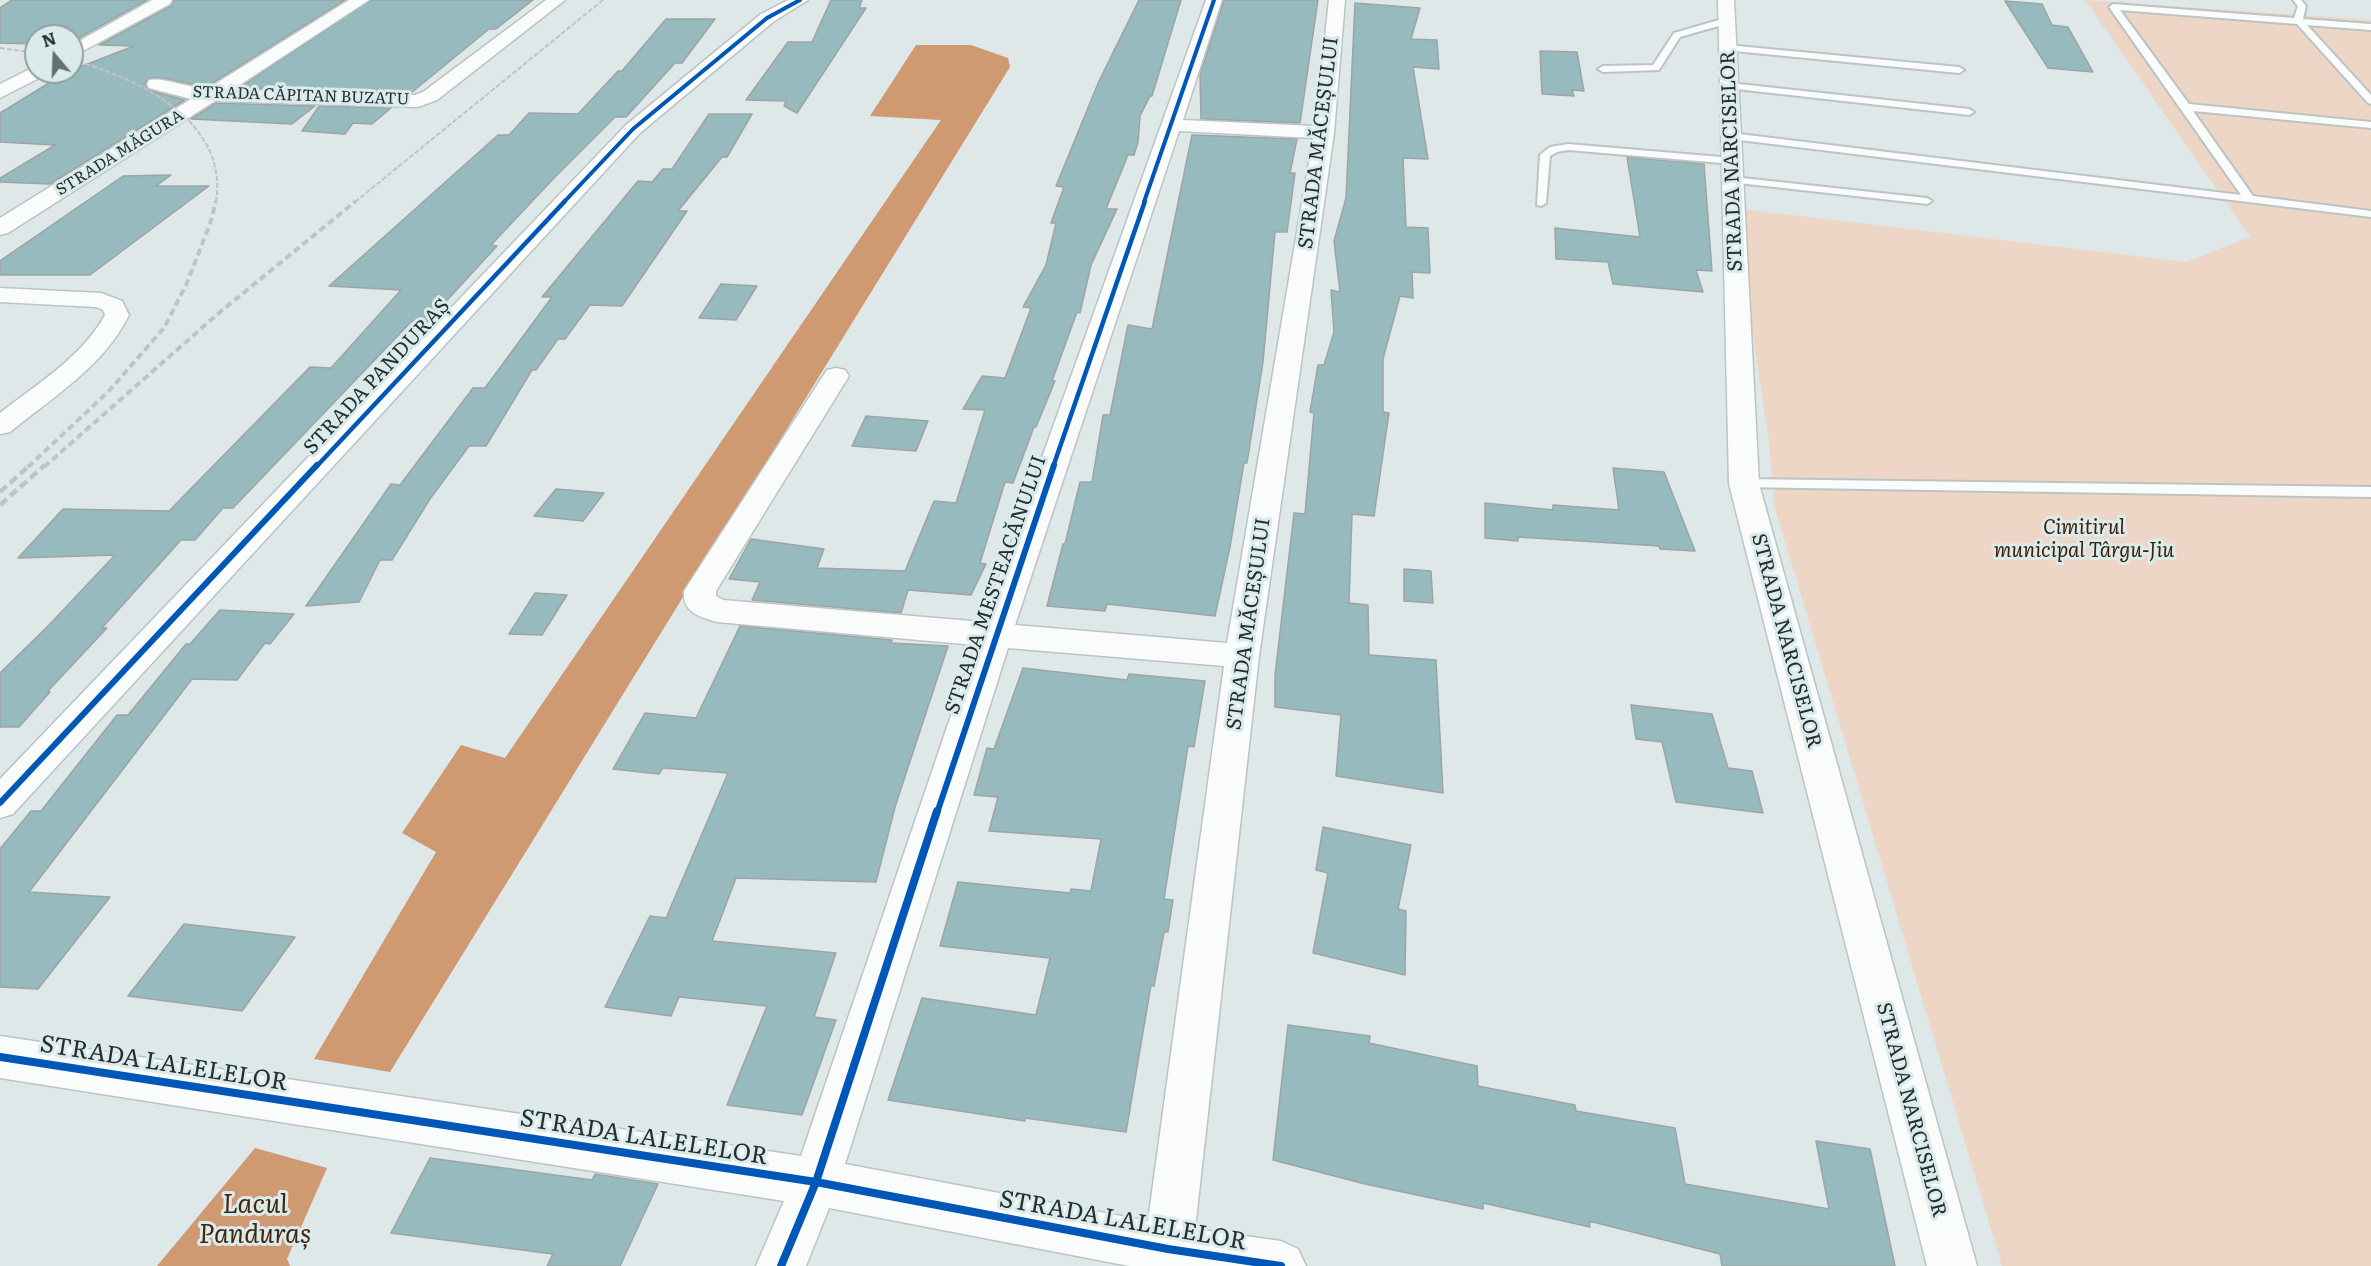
<!DOCTYPE html>
<meta charset="utf-8">
<style>
body{margin:0}
#map{position:relative;width:2371px;height:1266px;overflow:hidden;background:#dee8e8;font-family:Literata,serif}
canvas{display:block}
.north{position:absolute;left:24px;top:24px;width:60px;height:60px;box-sizing:border-box;background:#daebec;border:2px solid #939fa0;border-radius:50%;rotate:341deg;font-size:16px;font-weight:700;line-height:24px;text-align:center;color:#282e2f}
.north::after{content:'';display:block;margin:auto;width:21px;height:27px;background:#686f70;clip-path:polygon(50% 0,100% 100%,50% 72%,0 100%)}
</style>
<div id="map">
<canvas width="2371" height="1266"></canvas>
<div class="north">N</div>
</div>
<script>
const ctx = document.querySelector('canvas').getContext('2d');
ctx.lineJoin = 'round';
function fillPath(path, color) { ctx.fillStyle = color; ctx.fill(path, 'evenodd'); }
function stroke(path, color, width, dash) { ctx.strokeStyle = color; ctx.lineWidth = width; ctx.lineCap = dash ? 'butt' : 'round'; ctx.setLineDash(dash || []); ctx.stroke(path); }
function drawText(font, color, halo, rows, align = 'center') {
  ctx.font = font + ' Literata,serif'; ctx.lineWidth = 6; ctx.setLineDash([]); ctx.textBaseline = 'middle'; ctx.strokeStyle = halo; ctx.fillStyle = color; for (const [text, x, y, turn = 0] of rows) {
    ctx.save(); ctx.translate(x, y); ctx.rotate((+turn || 0) * Math.PI / 180); ctx.textAlign = isNaN(turn) ? turn : align; if (halo) ctx.strokeText(text, 0, 0); ctx.fillText(text, 0, 0); ctx.restore();
  }
}
fillPath(new Path2D(`
 M 2085,0 L 2371,20 L 2371,1266 L 2002,1266 L 1774,505 L 1769,442 L 1734,208 L 2186,262 L 2250,237 Z`), '#edd6c5');
fillPath(new Path2D(`
 M 916,45 L 971,45 L 1008,58 L 1010,67 L 390,1072 L 314,1059 L 436,852 L 402,833 L 461,745 L 505,758 L 941,120 L 870,116 Z
 M 255,1148 L 327,1168 L 287,1259 L 290,1266 L 157,1266 Z`), '#cf9972');
const building = new Path2D(`
 M 12,0 L 147,0 L 72,42 L 72,36 L 36,36 L 36,44 L 0,43 L 0,8 Z
 M 174,0 L 345,0 L 206,87 L 162,78 L 149,78 L 145,83 L 148,90 L 185,100 L 50,184 L 0,182 L 0,178 L 55,145 L 0,142 L 0,113 L 67,72 L 72,72 L 72,70 L 134,46 L 99,45 L 171,6 Z
 M 371,0 L 533,0 L 496,29 L 489,29 L 411,93 L 239,88 Z
 M 831,0 L 862,0 L 859,8 L 866,8 L 797,113 L 784,106 L 786,101 L 746,100 L 788,42 L 812,42 Z
 M 1139,0 L 1181,0 L 1152,96 L 1150,96 L 1140,116 L 1138,142 L 1134,155 L 1128,155 L 1106,209 L 1117,209 L 1091,265 L 1080,313 L 1077,312 L 1052,381 L 1055,381 L 1036,427 L 1034,427 L 1013,483 L 1005,482 L 980,563 L 986,564 L 971,595 L 908,590 L 901,613 L 752,600 L 760,582 L 729,579 L 751,539 L 824,549 L 817,568 L 905,571 L 934,501 L 956,503 L 985,410 L 963,409 L 982,376 L 1005,378 L 1031,308 L 1023,307 L 1046,265 L 1056,223 L 1051,223 L 1064,187 L 1056,186 L 1099,81 Z
 M 1224,0 L 1318,0 L 1300,123 L 1201,119 L 1200,75 Z
 M 2005,1 L 2042,4 L 2052,25 L 2068,27 L 2093,72 L 2048,68 Z
 M 1355,3 L 1420,8 L 1411,39 L 1437,40 L 1439,69 L 1413,67 L 1428,159 L 1403,158 L 1406,227 L 1428,228 L 1430,273 L 1412,272 L 1413,298 L 1400,296 L 1383,359 L 1383,412 L 1389,413 L 1374,516 L 1352,514 L 1349,603 L 1368,605 L 1369,655 L 1436,660 L 1443,793 L 1336,776 L 1341,715 L 1275,707 L 1275,675 L 1294,513 L 1305,514 L 1314,413 L 1310,412 L 1318,365 L 1324,365 L 1334,332 L 1331,290 L 1340,292 L 1334,241 L 1346,198 Z
 M 666,19 L 715,19 L 682,63 L 675,63 L 626,117 L 615,117 L 555,177 L 491,245 L 497,246 L 427,322 L 412,321 L 233,508 L 223,508 L 195,540 L 181,540 L 102,628 L 107,628 L 47,692 L 50,692 L 19,727 L 0,727 L 0,673 L 49,625 L 115,555 L 18,558 L 63,509 L 169,511 L 310,367 L 331,368 L 401,290 L 329,286 L 498,135 L 509,135 L 529,113 L 578,114 L 618,71 L 622,71 Z
 M 1540,51 L 1577,52 L 1584,91 L 1572,90 L 1574,96 L 1542,94 Z
 M 216,103 L 315,106 L 292,124 L 191,119 Z
 M 319,106 L 391,108 L 372,124 L 353,123 L 345,134 L 302,131 Z
 M 709,114 L 752,114 L 727,157 L 722,157 L 678,211 L 687,211 L 622,306 L 590,305 L 565,339 L 558,339 L 536,370 L 532,370 L 486,446 L 469,446 L 430,499 L 392,560 L 380,560 L 359,602 L 306,606 L 391,484 L 400,485 L 473,388 L 485,388 L 552,297 L 542,297 L 638,181 L 652,182 L 663,169 L 672,169 Z
 M 1192,135 L 1297,139 L 1290,173 L 1295,173 L 1287,232 L 1275,232 L 1263,362 L 1247,463 L 1244,463 L 1230,547 L 1215,616 L 1107,604 L 1105,611 L 1047,606 L 1063,544 L 1065,544 L 1080,482 L 1092,482 L 1103,415 L 1110,415 L 1128,325 L 1152,329 Z
 M 1627,157 L 1704,164 L 1712,271 L 1696,270 L 1703,292 L 1613,284 L 1608,262 L 1556,259 L 1555,228 L 1640,237 Z
 M 171,175 L 156,186 L 209,186 L 90,275 L 0,275 L 0,261 L 123,176 Z
 M 721,284 L 757,286 L 736,320 L 699,318 Z
 M 866,416 L 928,421 L 916,451 L 852,446 Z
 M 1613,468 L 1664,472 L 1695,551 L 1660,549 L 1659,546 L 1518,537 L 1518,541 L 1485,538 L 1485,503 L 1553,510 L 1553,505 L 1619,510 Z
 M 556,489 L 604,493 L 583,521 L 534,516 Z
 M 1404,569 L 1431,571 L 1433,603 L 1404,601 Z
 M 535,593 L 567,595 L 542,635 L 509,634 Z
 M 220,610 L 294,614 L 270,644 L 265,643 L 237,680 L 192,679 L 29,892 L 110,897 L 38,989 L 0,987 L 0,849 L 31,811 L 41,811 L 117,715 L 128,715 L 186,644 L 190,644 Z
 M 740,626 L 892,640 L 891,643 L 948,646 L 895,807 L 876,882 L 736,878 L 712,941 L 836,953 L 814,1017 L 836,1020 L 802,1115 L 727,1105 L 767,1006 L 679,997 L 671,1016 L 605,1007 L 650,916 L 666,918 L 728,773 L 663,768 L 659,774 L 613,769 L 645,713 L 696,718 Z
 M 1023,668 L 1127,680 L 1129,674 L 1205,681 L 1194,747 L 1188,746 L 1164,899 L 1173,900 L 1168,932 L 1164,932 L 1154,986 L 1151,985 L 1126,1132 L 1025,1118 L 1025,1121 L 888,1100 L 922,998 L 1036,1015 L 1050,958 L 940,946 L 958,882 L 1070,893 L 1071,889 L 1091,891 L 1101,839 L 989,831 L 998,797 L 974,795 L 987,748 L 994,749 Z
 M 1631,705 L 1712,714 L 1728,768 L 1752,771 L 1763,813 L 1676,802 L 1662,742 L 1636,739 Z
 M 1323,827 L 1411,845 L 1398,909 L 1406,911 L 1405,975 L 1313,953 L 1328,873 L 1316,870 Z
 M 184,924 L 295,937 L 242,1011 L 128,996 Z
 M 1288,1025 L 1370,1036 L 1369,1043 L 1477,1066 L 1478,1086 L 1575,1105 L 1576,1111 L 1675,1128 L 1685,1184 L 1829,1209 L 1816,1141 L 1870,1149 L 1895,1266 L 1722,1266 L 1720,1254 L 1589,1221 L 1590,1227 L 1483,1203 L 1483,1209 L 1365,1184 L 1273,1160 Z
 M 430,1158 L 592,1180 L 595,1174 L 658,1184 L 620,1266 L 547,1266 L 553,1254 L 391,1233 Z`);
fillPath(building, '#96babd');
stroke(building, '#9da4a5', 1.5);
const lane = new Path2D(`
 M 2293,0 L 2301,0 L 2306,6 L 2303,19 L 2371,24 L 2371,30 L 2307,25 L 2371,95 L 2371,104 L 2368,103 L 2297,24 L 2120,10 L 2189,104 L 2371,122 L 2371,128 L 2193,111 L 2253,196 L 2371,211 L 2371,217 L 1731,139 L 1726,136 L 1731,133 L 2241,195 L 2109,7 L 2113,4 L 2294,18 L 2298,6 Z
 M 1726,18 L 1729,19 L 1729,23 L 1680,37 L 1659,70 L 1603,72 L 1598,69 L 1603,66 L 1653,65 L 1674,33 Z
 M 1727,45 L 1959,67 L 1964,70 L 1959,73 L 1724,50 L 1723,48 Z
 M 1730,83 L 1969,109 L 1974,112 L 1969,115 L 1727,88 L 1727,84 Z
 M 1568,144 L 1733,158 L 1738,161 L 1733,164 L 1568,150 L 1557,152 L 1550,156 L 1546,203 L 1541,206 L 1537,205 L 1540,155 L 1550,147 Z
 M 1733,177 L 1927,198 L 1932,201 L 1927,204 L 1729,182 L 1729,178 Z
 M 1744,479 L 2371,487 L 2371,497 L 1739,487 L 1737,484 L 1739,481 Z`);
const street = new Path2D(`
 M 152,0 L 172,0 L 170,4 L 72,57 L 72,45 Z
 M 349,0 L 369,0 L 232,90 L 415,95 L 423,92 L 546,0 L 565,0 L 437,100 L 418,107 L 215,101 L 8,233 L 0,235 L 0,218 L 191,99 L 149,88 L 147,84 L 149,80 C 162,77 191,88 207,89 Z
 M 788,0 L 808,0 L 773,22 L 640,133 L 13,814 L 0,818 L 0,779 L 626,125 L 761,14 Z
 M 1206,0 L 1222,0 L 1183,120 L 1315,126 L 1329,0 L 1345,0 L 1334,133 L 1259,656 L 1195,1229 L 1281,1241 L 1298,1249 L 1306,1266 L 1129,1266 L 829,1208 L 806,1266 L 756,1266 L 784,1201 L 0,1078 L 0,1036 L 801,1156 L 975,645 L 717,622 C 699,617 682,612 684,591 L 823,376 L 827,370 L 836,368 L 845,370 L 849,376 L 716,591 L 716,596 L 723,600 L 983,622 ZM 1179,131 L 1313,138 L 1227,643 L 1015,625 ZM 1008,648 L 1224,666 L 1148,1221 L 845,1164 Z
 M 36,66 L 36,72 L 45,72 L 43,76 L 0,98 L 0,84 Z
 M 0,288 L 101,293 L 122,301 L 129,315 C 104,366 53,397 10,432 L 0,434 L 0,413 C 37,384 82,357 105,315 L 103,310 L 96,307 L 0,302 Z`);
const secondary = new Path2D(`
 M 1718,0 L 1734,0 L 1759,484 L 1977,1266 L 1927,1266 L 1729,484 Z`);
stroke(lane, '#bcc3c3', 4);
stroke(street, '#bcc3c3', 3);
stroke(secondary, '#bcc3c3', 3);
fillPath(lane, '#fafcfc');
fillPath(street, '#fafcfc');
fillPath(secondary, '#fafcfc');
stroke(new Path2D(`
 M 0,48 L 36,53
 M 72,60 C 137,78 229,120 216,202
 M 355,202 L 603,0`), '#c0c3c3', 2, [5, 2]);
stroke(new Path2D(`
 M 28,467 L 108,392 L 164,328 L 186,285 L 210,224 L 216,201
 M 44,467 L 220,312 L 356,201`), '#c0c3c3', 4, [7, 4]);
stroke(new Path2D(`
 M 0,492 L 30,465
 M 0,505 L 45,465`), '#c0c3c3', 4.5, [9, 4.5]);
stroke(new Path2D(`
 M 564,202 L 633,129 L 767,18 L 800,0
 M 1144,202 L 1214,0`), '#0057b8', 4);
stroke(new Path2D(`
 M 316,467 L 565,201
 M 1053,467 L 1145,201`), '#0057b8', 4.5);
stroke(new Path2D(`
 M 0,803 L 317,465
 M 937,813 L 1054,465`), '#0057b8', 6);
stroke(new Path2D(`
 M 0,1057 L 816,1182 L 1168,1249 L 1281,1266
 M 781,1266 L 816,1182 L 937,811`), '#0057b8', 8);
drawText('16px', '#282e2f', '#daebec', [
 ["STRADA CĂPITAN BUZATU",301,96,2],
 ["STRADA MĂGURA",120,153,-32]
]);
drawText('20px', '#282e2f', '#daebec', [
 ["STRADA MĂCEȘULUI",1319,143,-83],
 ["STRADA NARCISELOR",1732,161,-92],
 ["STRADA PANDURAȘ",377,377,-47],
 ["STRADA MESTEACĂNULUI",996,585,-71],
 ["STRADA MĂCEȘULUI",1249,624,-82],
 ["STRADA NARCISELOR",1786,641,75],
 ["STRADA NARCISELOR",1911,1110,75]
]);
drawText('italic 20px', '#422109', '#daebec', [
 ["Cimitirul",2084,528],
 ["municipal Târgu-Jiu",2084,551]
]);
drawText('24px', '#282e2f', '#daebec', [
 ["STRADA LALELELOR",164,1064,9],
 ["STRADA LALELELOR",644,1138,9],
 ["STRADA LALELELOR",1123,1221,10]
]);
drawText('italic 26px', '#46250d', '#daebec', [
 ["Lacul",255,1205],
 ["Panduraș",255,1235]
]);
</script>
